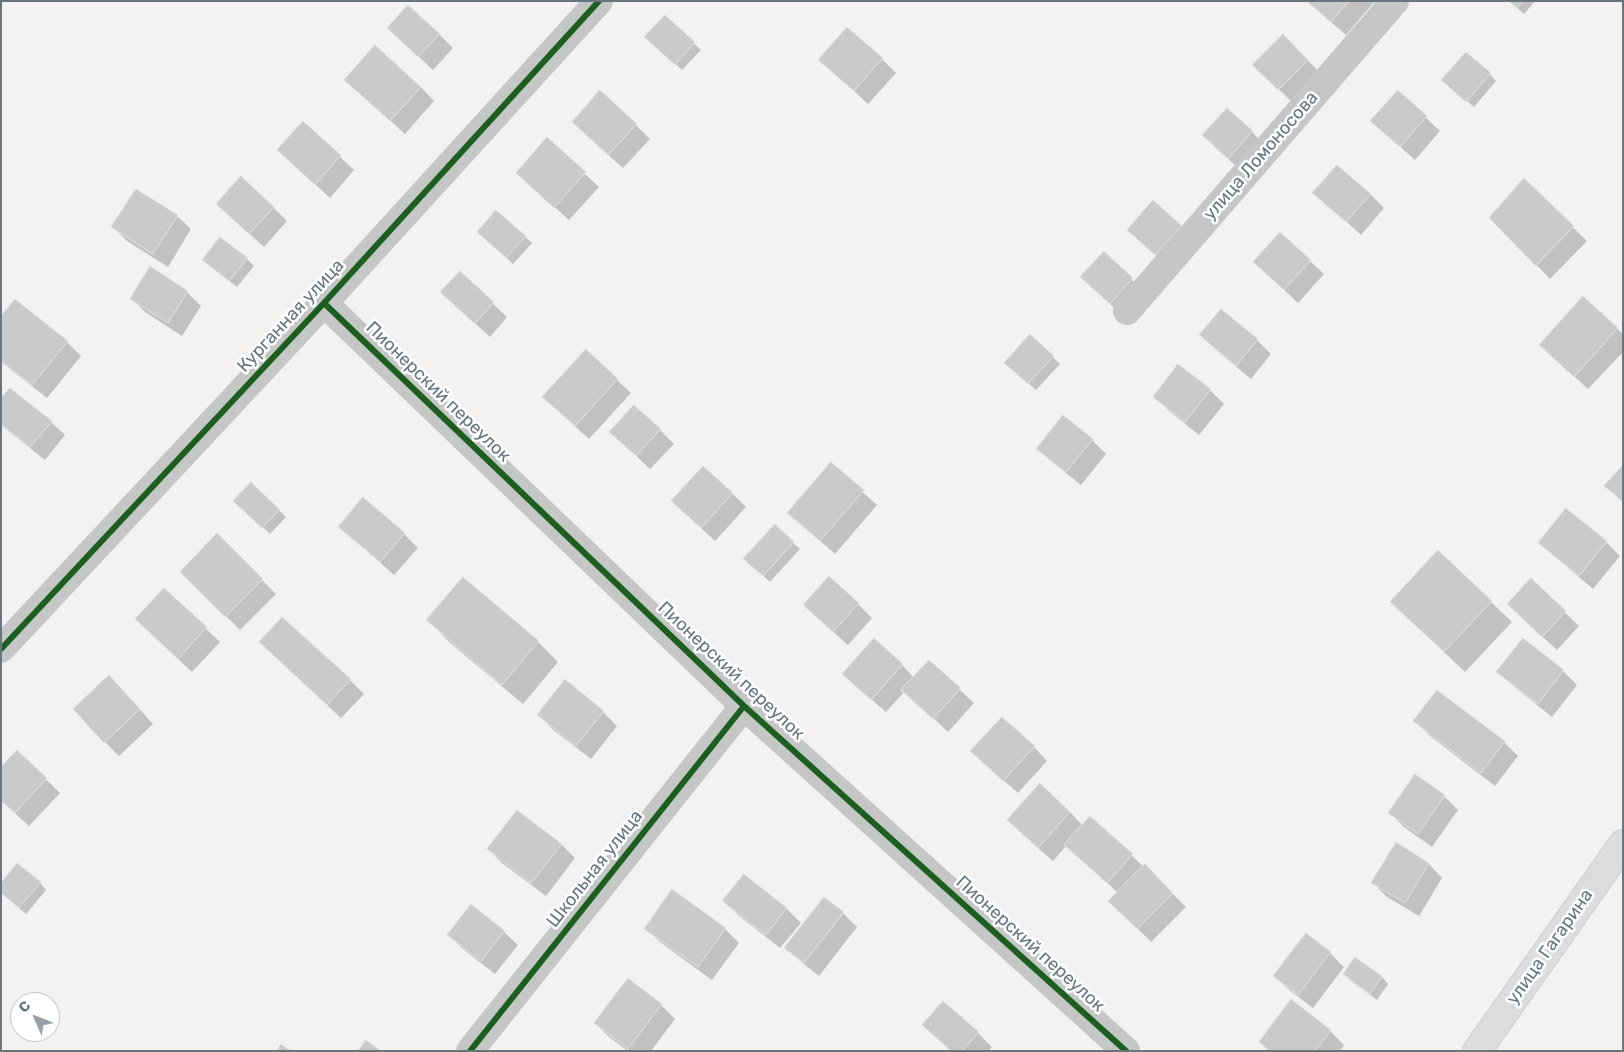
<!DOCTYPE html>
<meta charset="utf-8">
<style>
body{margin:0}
#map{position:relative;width:1624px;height:1052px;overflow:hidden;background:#f3f2f1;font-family:Rubik,sans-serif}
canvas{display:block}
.frame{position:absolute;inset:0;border:2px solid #66757e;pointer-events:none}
.north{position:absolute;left:10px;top:992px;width:50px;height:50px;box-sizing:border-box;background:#fff;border:1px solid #c2c8cb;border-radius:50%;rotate:314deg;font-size:14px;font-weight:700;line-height:20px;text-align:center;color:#66757e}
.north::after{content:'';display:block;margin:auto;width:18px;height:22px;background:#97a1a6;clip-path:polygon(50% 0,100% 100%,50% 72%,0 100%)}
</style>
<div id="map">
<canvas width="1624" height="1052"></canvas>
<div class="frame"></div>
<div class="north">С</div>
</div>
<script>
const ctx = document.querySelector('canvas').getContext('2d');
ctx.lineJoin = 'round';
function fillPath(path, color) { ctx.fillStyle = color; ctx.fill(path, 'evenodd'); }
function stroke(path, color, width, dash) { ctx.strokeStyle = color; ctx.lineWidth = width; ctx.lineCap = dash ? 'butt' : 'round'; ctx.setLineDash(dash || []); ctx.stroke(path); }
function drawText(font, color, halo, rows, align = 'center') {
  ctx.font = font + ' Rubik,sans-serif'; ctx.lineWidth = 5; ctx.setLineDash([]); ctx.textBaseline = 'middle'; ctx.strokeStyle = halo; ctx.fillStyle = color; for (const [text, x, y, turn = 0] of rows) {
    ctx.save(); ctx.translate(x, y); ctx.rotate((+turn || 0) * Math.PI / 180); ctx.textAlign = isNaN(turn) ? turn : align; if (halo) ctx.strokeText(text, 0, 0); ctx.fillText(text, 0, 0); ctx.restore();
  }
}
fillPath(new Path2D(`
 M 1307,1 L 1375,1 L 1346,35 Z
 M 1510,1 L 1535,1 L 1524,14 Z
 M 665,17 L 701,50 L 682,70 L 653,44 Z
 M 388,28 L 439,34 L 453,48 L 433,70 Z
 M 1283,35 L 1321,74 L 1293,103 L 1254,65 Z
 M 882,59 L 896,73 L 868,104 L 820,60 Z
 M 1490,74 L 1496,81 L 1474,107 L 1450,87 Z
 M 421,87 L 434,101 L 405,134 L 360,93 Z
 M 1398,92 L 1440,131 L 1415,160 L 1386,134 Z
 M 304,123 L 354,170 L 330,198 L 293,164 Z
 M 636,125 L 650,139 L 623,168 L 587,136 Z
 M 1252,132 L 1266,146 L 1243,172 L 1217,149 Z
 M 547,139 L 599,187 L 569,220 L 531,186 Z
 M 1524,180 L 1587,241 L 1550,279 L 1491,218 Z
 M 1314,192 L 1370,194 L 1384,208 L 1361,235 Z
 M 273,207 L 287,221 L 264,247 L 232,218 Z
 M 177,216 L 191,229 L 168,267 L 127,241 L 113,227 Z
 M 1181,227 L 1195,240 L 1170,268 L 1143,243 Z
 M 525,237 L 532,243 L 513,264 L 485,238 Z
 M 1104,253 L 1146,293 L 1124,317 L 1096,291 Z
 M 247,259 L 254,266 L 237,287 L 203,260 Z
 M 1310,261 L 1324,274 L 1298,303 L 1255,262 Z
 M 460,273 L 507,317 L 490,337 L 456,306 Z
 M 187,292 L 201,306 L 182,336 L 145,312 L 131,298 Z
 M 1583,298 L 1623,334 L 1623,352 L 1588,389 L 1555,359 Z
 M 15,300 L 67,342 L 81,356 L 47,398 L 1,362 L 1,318 Z
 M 1221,311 L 1257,340 L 1271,354 L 1251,379 L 1215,349 L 1201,335 Z
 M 1030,336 L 1060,364 L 1036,390 L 1013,370 Z
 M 617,380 L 631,393 L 589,439 L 558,411 Z
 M 1210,390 L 1224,404 L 1199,435 L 1169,411 L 1155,397 Z
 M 1,400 L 51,422 L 65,435 L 45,460 L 1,425 Z
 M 660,430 L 674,444 L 650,469 L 611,432 Z
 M 1092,440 L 1106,454 L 1081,485 L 1052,462 L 1038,449 Z
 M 831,464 L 877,505 L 835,554 L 789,513 Z
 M 252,484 L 286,517 L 270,534 L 235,501 Z
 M 732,493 L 746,507 L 715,541 L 687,515 Z
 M 1567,510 L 1606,542 L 1620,556 L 1593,589 L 1554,556 L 1540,543 Z
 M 340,527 L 404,534 L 418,548 L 394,575 Z
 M 217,535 L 276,594 L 240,630 L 182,572 Z
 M 793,543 L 800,549 L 770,582 L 752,566 Z
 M 1531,580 L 1579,626 L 1557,650 L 1522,618 Z
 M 164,589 L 220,642 L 192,672 L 150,633 Z
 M 1491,602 L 1512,622 L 1465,672 L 1412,622 Z
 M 858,604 L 872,618 L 848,645 L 819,619 Z
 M 428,620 L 538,642 L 558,662 L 523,704 L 448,641 Z
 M 1523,639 L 1563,671 L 1577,685 L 1552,717 L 1512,685 L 1498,671 Z
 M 274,656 L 350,680 L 364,694 L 341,718 Z
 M 929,661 L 974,703 L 948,732 L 905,691 L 886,712 L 858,688 L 902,665 L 914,678 Z
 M 123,691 L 153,724 L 119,756 L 105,742 Z
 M 603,712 L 617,726 L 591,759 L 552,729 L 539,715 Z
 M 1415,721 L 1504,742 L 1518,756 L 1495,786 L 1429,735 Z
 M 1034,747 L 1047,761 L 1018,793 L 986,765 Z
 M 17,751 L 60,793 L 29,826 L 1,801 Z
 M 1444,796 L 1458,810 L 1432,847 L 1404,827 L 1390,813 Z
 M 1070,812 L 1083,826 L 1091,818 L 1144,867 L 1145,866 L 1186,907 L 1151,942 L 1110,901 L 1118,893 L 1067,845 L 1053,861 L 1022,834 Z
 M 561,844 L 575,858 L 546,896 L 502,863 L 488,849 Z
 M 1429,864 L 1442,878 L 1419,916 L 1387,897 L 1373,883 Z
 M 744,876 L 787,909 L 801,923 L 780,948 L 738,915 L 724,901 Z
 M 40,883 L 46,890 L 26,914 L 5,896 Z
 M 843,913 L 857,927 L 819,976 L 800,961 L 786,948 Z
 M 646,928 L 725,929 L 739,943 L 712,980 L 660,942 Z
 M 504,932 L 518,945 L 495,974 L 463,949 L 449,935 Z
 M 1330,953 L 1344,967 L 1313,1008 L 1289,990 L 1275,976 Z
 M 1356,959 L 1382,977 L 1388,984 L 1377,1000 L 1351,981 L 1344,974 Z
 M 1291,1001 L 1330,1031 L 1344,1045 L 1340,1051 L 1269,1051 L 1260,1042 Z
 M 661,1005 L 675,1019 L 651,1051 L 628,1051 L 609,1037 L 595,1023 Z
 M 924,1025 L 978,1033 L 992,1047 L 988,1051 L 951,1051 Z`), '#0003');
const building = new Path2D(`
 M 1307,1 L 1349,1 L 1331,22 Z
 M 1509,1 L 1523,1 L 1517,8 Z
 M 408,5 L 440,34 L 418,57 L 387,28 Z
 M 665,15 L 695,42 L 675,65 L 644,37 Z
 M 847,27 L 883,58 L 854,91 L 818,60 Z
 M 1283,34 L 1308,60 L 1278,90 L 1252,65 Z
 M 375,45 L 421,87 L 390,121 L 344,80 Z
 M 1466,52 L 1491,73 L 1466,102 L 1441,80 Z
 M 600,90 L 637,124 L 608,155 L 572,122 Z
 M 1398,90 L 1427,116 L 1400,147 L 1370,121 Z
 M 1227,108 L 1253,131 L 1228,159 L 1202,135 Z
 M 303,121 L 341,155 L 315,185 L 277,150 Z
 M 547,137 L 586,172 L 554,208 L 516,173 Z
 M 1337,165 L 1371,194 L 1346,222 L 1312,193 Z
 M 241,176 L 274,207 L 249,234 L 216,204 Z
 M 1524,178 L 1574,226 L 1536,266 L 1489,218 Z
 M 136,189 L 178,215 L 153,254 L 111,227 Z
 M 1153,200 L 1182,226 L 1155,255 L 1127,230 Z
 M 496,210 L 526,236 L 506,258 L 477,232 Z
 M 1280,232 L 1311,260 L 1284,290 L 1253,262 Z
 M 220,237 L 248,258 L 229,281 L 202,260 Z
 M 1104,251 L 1133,278 L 1110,304 L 1080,277 Z
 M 150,266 L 188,291 L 168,323 L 130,299 Z
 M 460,271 L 494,302 L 475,324 L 440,292 Z
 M 1583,296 L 1618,328 L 1574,377 L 1539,345 Z
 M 15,299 L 68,341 L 32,385 L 1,361 L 1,316 Z
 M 1221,309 L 1258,339 L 1236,366 L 1199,335 Z
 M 1030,334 L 1054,356 L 1028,384 L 1004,363 Z
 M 586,349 L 618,379 L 575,426 L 542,397 Z
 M 1178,364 L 1211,389 L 1185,422 L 1153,397 Z
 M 10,388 L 52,421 L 30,447 L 1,424 L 1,398 Z
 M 634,405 L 661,429 L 636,456 L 609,432 Z
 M 1063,415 L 1093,439 L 1066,472 L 1036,449 Z
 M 831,462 L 864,490 L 820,541 L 787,513 Z
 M 1623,465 L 1623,502 L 1604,486 Z
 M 703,466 L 733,493 L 701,528 L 671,501 Z
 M 251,482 L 280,510 L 262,528 L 233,501 Z
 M 363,497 L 405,533 L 380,562 L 338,527 Z
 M 1566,508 L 1607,541 L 1579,576 L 1538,543 Z
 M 775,524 L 794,542 L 763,576 L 743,559 Z
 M 217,533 L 263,579 L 225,617 L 180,572 Z
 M 1438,550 L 1492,601 L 1444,652 L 1390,602 Z
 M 829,576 L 859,603 L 833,632 L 803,605 Z
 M 463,577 L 539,641 L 502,685 L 426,620 Z
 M 1531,578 L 1566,611 L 1542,637 L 1507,604 Z
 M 164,588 L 207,627 L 178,659 L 135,619 Z
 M 282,617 L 351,679 L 327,705 L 259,642 Z
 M 874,638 L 903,664 L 871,700 L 842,674 Z
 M 1523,638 L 1564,670 L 1538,704 L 1496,672 Z
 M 929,660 L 961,688 L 933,719 L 901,690 Z
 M 109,675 L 140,709 L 104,743 L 73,709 Z
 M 565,679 L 604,711 L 576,746 L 537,715 Z
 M 1437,690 L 1505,741 L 1481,773 L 1413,721 Z
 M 1002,717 L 1035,746 L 1003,781 L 970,751 Z
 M 17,750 L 47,778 L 15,813 L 1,801 L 1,767 Z
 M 1415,774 L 1445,795 L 1418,834 L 1388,813 Z
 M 1040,783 L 1070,812 L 1038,848 L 1007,820 Z
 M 517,810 L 562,844 L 531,883 L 487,849 Z
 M 1090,816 L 1133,854 L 1107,883 L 1064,845 Z
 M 1396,842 L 1429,863 L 1405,903 L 1371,883 Z
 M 17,863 L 41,882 L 19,908 L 1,893 L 1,883 Z
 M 1145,864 L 1173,893 L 1137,929 L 1108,901 Z
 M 744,874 L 787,908 L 766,935 L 722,901 Z
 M 672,889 L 726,928 L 698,967 L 644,929 Z
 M 824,897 L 844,912 L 804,963 L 784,948 Z
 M 471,904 L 505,931 L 481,961 L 447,935 Z
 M 1306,933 L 1331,952 L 1298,995 L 1273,976 Z
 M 1355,957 L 1382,976 L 1370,994 L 1343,974 Z
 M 628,978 L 662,1004 L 628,1049 L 594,1023 Z
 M 1291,999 L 1331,1030 L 1315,1051 L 1270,1051 L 1259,1042 Z
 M 943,1001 L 979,1032 L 962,1051 L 951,1051 L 922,1025 Z
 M 366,1040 L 381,1051 L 358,1051 Z
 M 281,1044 L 291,1051 L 277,1051 Z`);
fillPath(building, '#c9caca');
stroke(building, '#e2e2e1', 1);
const secondary = new Path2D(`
 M 1477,1051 L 1623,844`);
stroke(secondary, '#cfcfcf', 30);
stroke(new Path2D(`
 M 324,303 L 744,706 L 1126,1051
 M 1127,311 L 1395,1
 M 1,649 L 324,303 L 599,1
 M 470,1051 L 744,706`), '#c5c7c7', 28);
stroke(secondary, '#dbdcdd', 28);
stroke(new Path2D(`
 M 324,303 L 744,706 L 1126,1051
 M 1,649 L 324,303 L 599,1
 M 470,1051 L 744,706`), '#1b5e20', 6);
drawText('18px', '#66757e', '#fff', [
 ["улица Ломоносова",1261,156,-49],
 ["Курганная улица",291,316,-47],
 ["Пионерский переулок",438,392,44],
 ["Пионерский переулок",731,671,43],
 ["Школьная улица",595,869,-52],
 ["Пионерский переулок",1030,944,42],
 ["улица Гагарина",1550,947,-55]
]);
</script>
